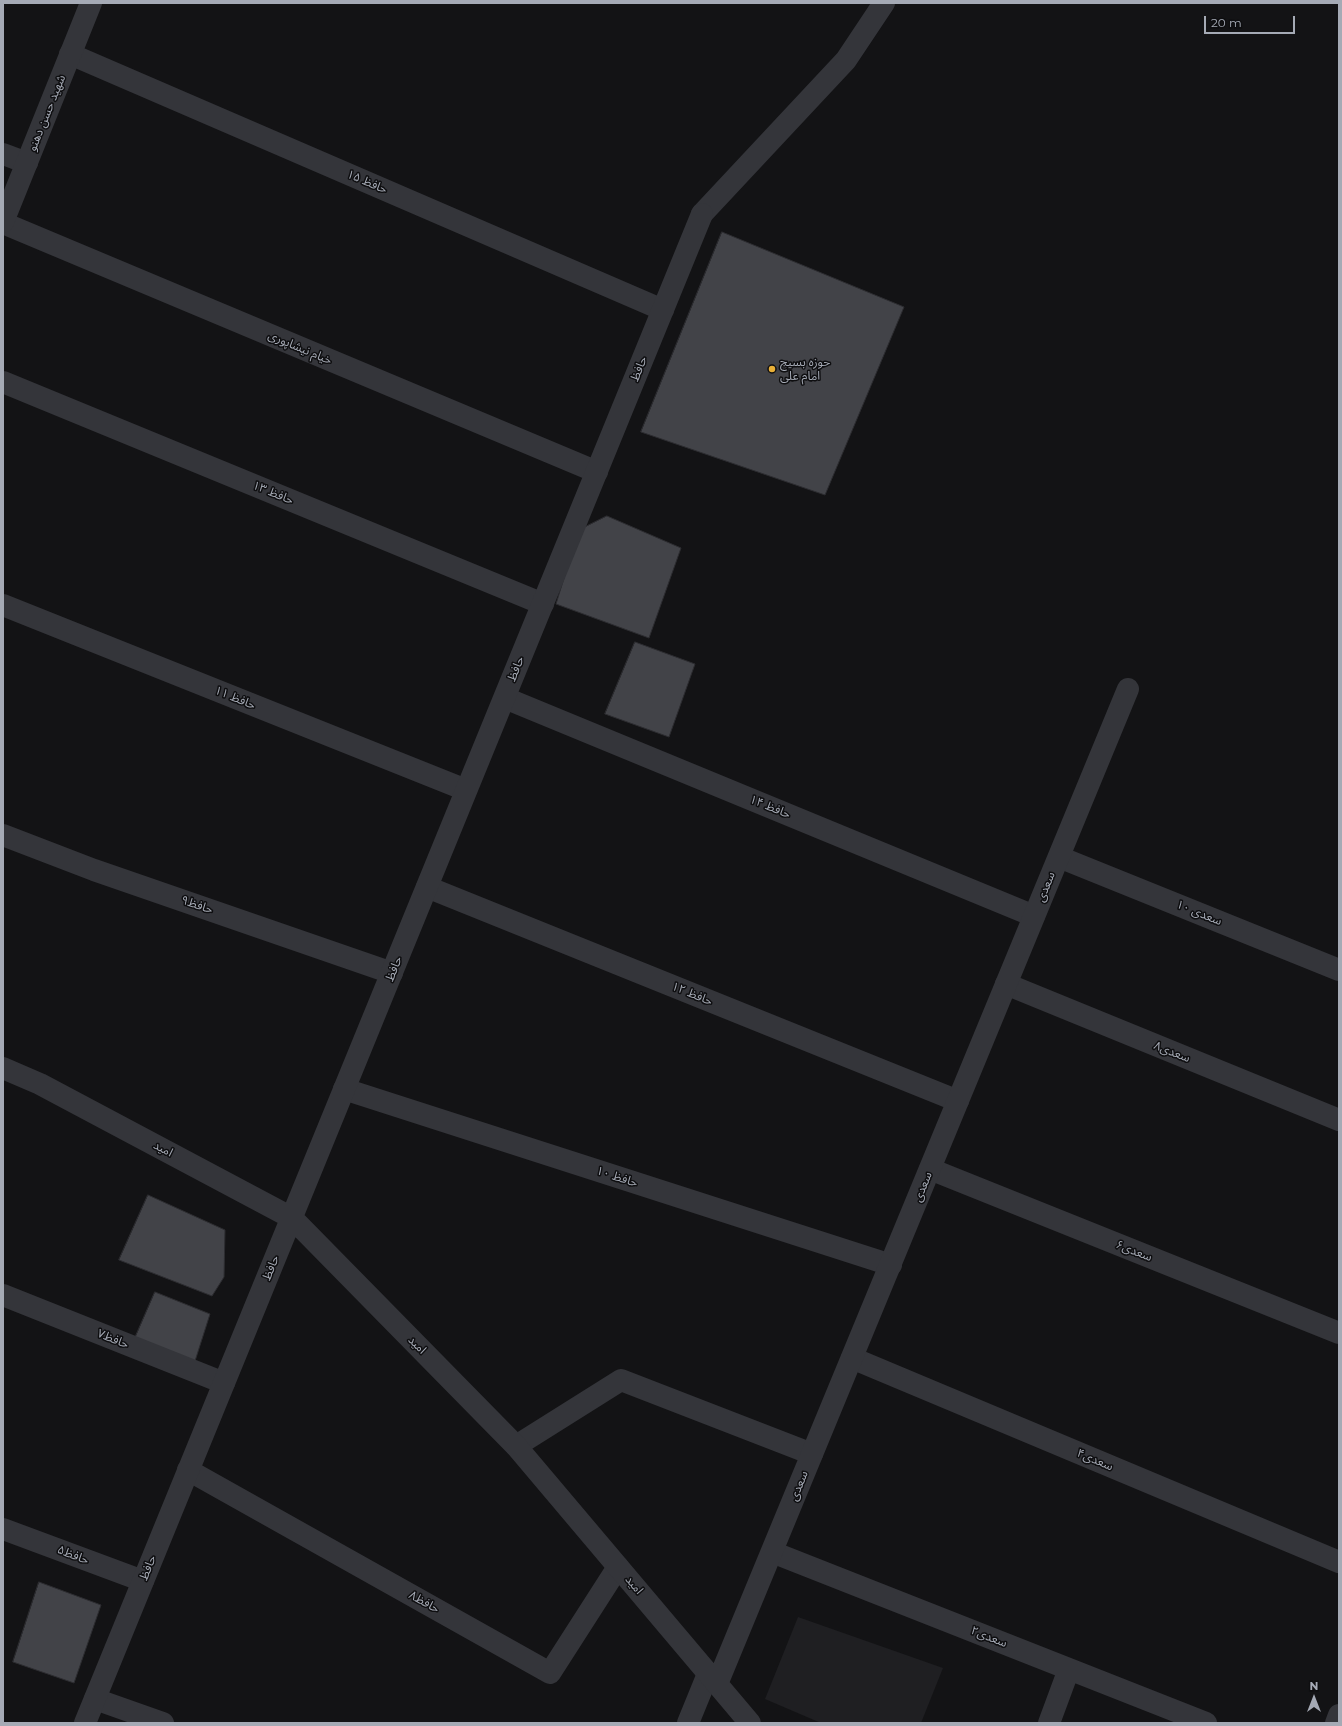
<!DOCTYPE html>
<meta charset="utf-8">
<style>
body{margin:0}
#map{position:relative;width:1342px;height:1726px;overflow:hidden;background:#131315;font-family:Montserrat,sans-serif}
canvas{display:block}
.frame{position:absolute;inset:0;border:4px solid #a5aab5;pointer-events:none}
.north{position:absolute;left:1294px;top:1678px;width:40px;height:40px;-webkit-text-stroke:3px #0e0e10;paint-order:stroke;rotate:0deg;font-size:11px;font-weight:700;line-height:16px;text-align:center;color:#a5aab5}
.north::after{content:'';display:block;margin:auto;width:14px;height:18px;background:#a5aab5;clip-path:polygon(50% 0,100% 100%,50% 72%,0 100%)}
.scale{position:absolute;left:1204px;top:16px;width:91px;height:18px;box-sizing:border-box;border:2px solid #a5aab5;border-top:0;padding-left:5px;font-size:12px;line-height:14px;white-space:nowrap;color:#a5aab5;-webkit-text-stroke:3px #0e0e10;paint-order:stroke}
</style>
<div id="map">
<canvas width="1342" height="1726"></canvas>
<div class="frame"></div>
<div class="north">N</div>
<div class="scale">20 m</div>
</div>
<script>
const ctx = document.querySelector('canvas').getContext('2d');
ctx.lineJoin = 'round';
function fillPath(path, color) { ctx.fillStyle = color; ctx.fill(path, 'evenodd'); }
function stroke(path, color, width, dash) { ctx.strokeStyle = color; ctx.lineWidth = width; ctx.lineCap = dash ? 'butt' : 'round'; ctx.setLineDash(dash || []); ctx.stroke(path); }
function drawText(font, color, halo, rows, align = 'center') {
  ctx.font = font + ' Montserrat,"Noto Sans Arabic",sans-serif'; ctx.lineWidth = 3; ctx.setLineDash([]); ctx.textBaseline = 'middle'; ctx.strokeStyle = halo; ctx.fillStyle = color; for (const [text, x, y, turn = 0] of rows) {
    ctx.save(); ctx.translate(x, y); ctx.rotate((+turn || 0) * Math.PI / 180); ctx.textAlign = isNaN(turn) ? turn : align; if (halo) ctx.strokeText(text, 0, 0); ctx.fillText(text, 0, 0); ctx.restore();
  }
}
fillPath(new Path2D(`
 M 798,1617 L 943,1668 L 921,1723 L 821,1723 L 765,1699 Z`), '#1f1f22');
const building = new Path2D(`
 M 722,232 L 904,307 L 825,495 L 641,432 Z
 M 607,516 L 681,548 L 649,638 L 556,604 L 579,530 Z
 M 635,642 L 695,664 L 669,737 L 605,714 Z
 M 148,1195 L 225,1230 L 224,1277 L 212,1296 L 119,1260 Z
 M 155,1292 L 210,1314 L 195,1361 L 135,1338 Z
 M 39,1582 L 101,1605 L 74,1683 L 13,1662 Z`);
fillPath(building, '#424348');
stroke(building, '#2d2d31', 1);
stroke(new Path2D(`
 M 70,54 L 663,310
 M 3,154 L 27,163
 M 702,214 L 846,60 L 884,3
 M 3,223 L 597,472
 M 3,382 L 543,604
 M 3,605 L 466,790
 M 505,698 L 1034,916
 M 3,835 L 94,870 L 392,973
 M 1059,857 L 1339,970
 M 427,887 L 958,1101
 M 1006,984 L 1339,1120
 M 344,1089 L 891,1265
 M 930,1169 L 1339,1333
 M 3,1295 L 224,1383
 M 852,1358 L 1339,1562
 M 516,1446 L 621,1380 L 812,1454
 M 188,1470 L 550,1673 L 618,1567
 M 3,1529 L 143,1581
 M 772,1552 L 1206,1723
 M 95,1699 L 163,1723
 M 688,1723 L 708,1674
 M 1049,1723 L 1069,1669`), '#34353a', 22);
stroke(new Path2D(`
 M 3,222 L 91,3
 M 3,1068 L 40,1084 L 292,1218 L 516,1446 L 750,1723
 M 717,1684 L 1128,689
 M 85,1723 L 702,214
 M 1336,1723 L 1339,1715`), '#34353a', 22);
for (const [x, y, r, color] of [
 [772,369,4,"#e9b037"]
]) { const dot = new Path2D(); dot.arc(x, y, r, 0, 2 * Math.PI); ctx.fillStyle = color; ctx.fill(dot); stroke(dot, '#0e0e10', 1.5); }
drawText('12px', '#a5aab5', '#0e0e10', [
 ["شهید حسن دهنو",47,113,-68],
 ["حافظ ۱۵",367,182,23],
 ["خیام نیشاپوری",300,348,23],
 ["حافظ",639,369,-68],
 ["حافظ ۱۳",273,493,22],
 ["حافظ",516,669,-68],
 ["حافظ ۱۱",235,698,22],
 ["حافظ ۱۴",770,807,22],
 ["سعدی",1046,887,-68],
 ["حافظ۹",197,905,19],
 ["سعدی ۱۰",1199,913,22],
 ["حافظ",394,969,-68],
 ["حافظ ۱۲",692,994,22],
 ["سعدی۸",1172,1052,22],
 ["امید",163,1149,28],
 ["حافظ ۱۰",617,1177,18],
 ["سعدی",923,1187,-68],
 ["سعدی۶",1134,1251,22],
 ["حافظ",271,1268,-68],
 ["حافظ۷",113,1339,22],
 ["امید",417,1345,45],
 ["سعدی۴",1095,1460,23],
 ["سعدی",799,1486,-68],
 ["حافظ۵",73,1555,21],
 ["حافظ",148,1568,-68],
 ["امید",634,1585,50],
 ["حافظ۸",424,1602,29],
 ["سعدی۲",989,1637,22]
]);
drawText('12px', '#a5aab5', '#0e0e10', [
 ["حوزه بسیج",780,362],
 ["امام علی",780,376]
], 'left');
</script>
